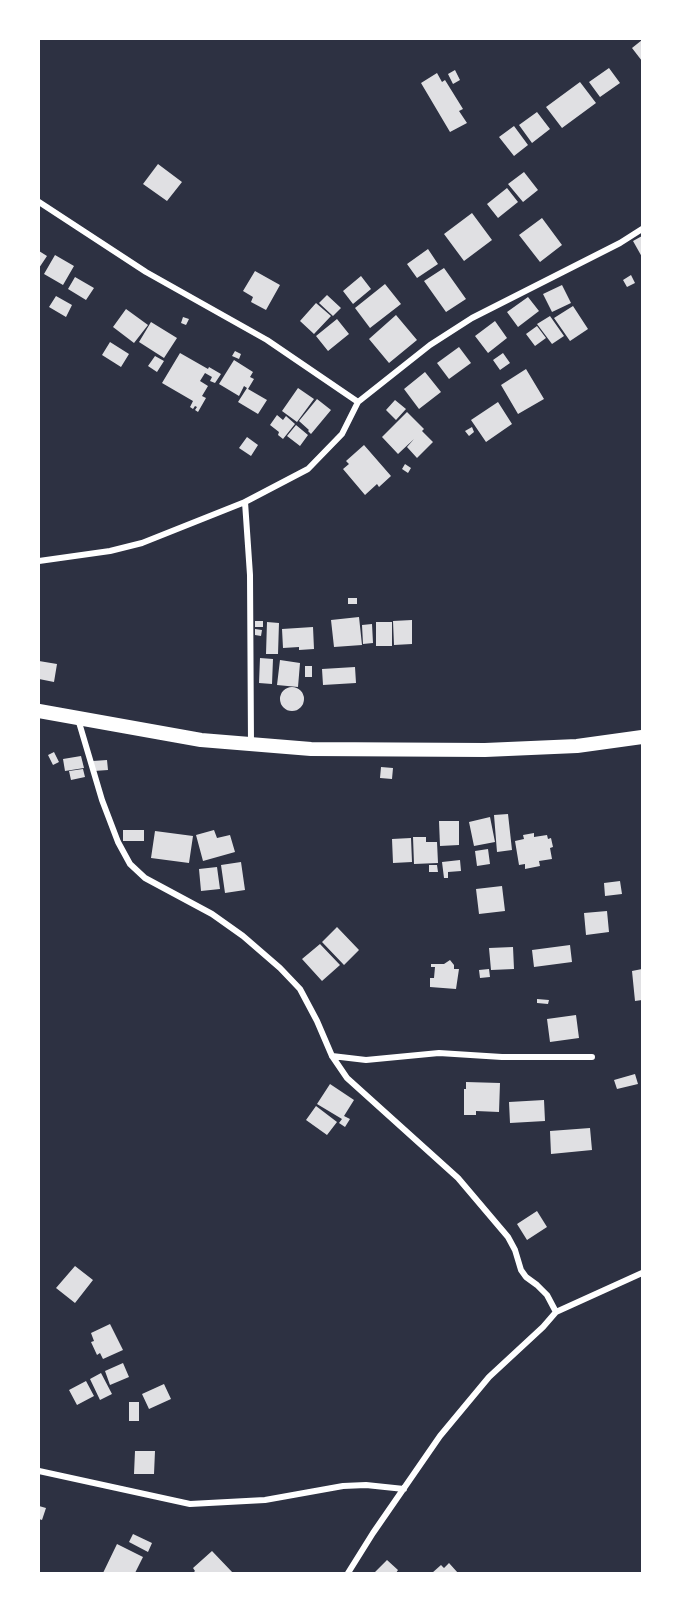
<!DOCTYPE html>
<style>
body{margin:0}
#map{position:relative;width:681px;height:1612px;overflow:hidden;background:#2d3142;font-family:"Fira Sans",sans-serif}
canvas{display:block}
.frame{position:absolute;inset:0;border:40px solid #fff;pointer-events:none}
</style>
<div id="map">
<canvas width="681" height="1612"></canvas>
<div class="frame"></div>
</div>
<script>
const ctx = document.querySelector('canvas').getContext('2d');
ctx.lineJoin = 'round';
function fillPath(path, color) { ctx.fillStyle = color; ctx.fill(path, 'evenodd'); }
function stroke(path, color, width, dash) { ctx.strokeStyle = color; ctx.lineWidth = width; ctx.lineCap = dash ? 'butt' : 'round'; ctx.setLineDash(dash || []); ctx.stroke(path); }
fillPath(new Path2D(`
 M 642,40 L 642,61 L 632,48 Z
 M 609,68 L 620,83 L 600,97 L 589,82 Z
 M 455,70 L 460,80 L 453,84 L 448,74 Z
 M 437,73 L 442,82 L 445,80 L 463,109 L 459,111 L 467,123 L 450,132 L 421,83 Z
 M 580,82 L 596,103 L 562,128 L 546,107 Z
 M 537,112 L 550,129 L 532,143 L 519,125 Z
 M 514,126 L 528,145 L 514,156 L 499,137 Z
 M 158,164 L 182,182 L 167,201 L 143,184 Z
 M 524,172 L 538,190 L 523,202 L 508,184 Z
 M 507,188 L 518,202 L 498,218 L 487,204 Z
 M 472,213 L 492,240 L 464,261 L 444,234 Z
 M 542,218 L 562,245 L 540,262 L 519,235 Z
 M 642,236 L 642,257 L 633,241 Z
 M 428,249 L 438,264 L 417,278 L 407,264 Z
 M 39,251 L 47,256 L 39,268 Z
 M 55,255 L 74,266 L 63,285 L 44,274 Z
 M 444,268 L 466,299 L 446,312 L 424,281 Z
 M 255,271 L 280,285 L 266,310 L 251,302 L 253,297 L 243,291 Z
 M 631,275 L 635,283 L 627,287 L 623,280 Z
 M 361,276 L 371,289 L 353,304 L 343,291 Z
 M 75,277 L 94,288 L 86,300 L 68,289 Z
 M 385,284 L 401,304 L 370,328 L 355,308 Z
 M 562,285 L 571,303 L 552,312 L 543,294 Z
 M 327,295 L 341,308 L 333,316 L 319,303 Z
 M 56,296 L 72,305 L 66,317 L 49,307 Z
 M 528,297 L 539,311 L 518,327 L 507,312 Z
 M 316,303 L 331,316 L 314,334 L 300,321 Z
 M 573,306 L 588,329 L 570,341 L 554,318 Z
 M 126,309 L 148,325 L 134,343 L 113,327 Z
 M 396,315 L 417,340 L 389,363 L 369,339 Z
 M 550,316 L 564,336 L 552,344 L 537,324 Z
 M 183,317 L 189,319 L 186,325 L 181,323 Z
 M 337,319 L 349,334 L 328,351 L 316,336 Z
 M 495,321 L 507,338 L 488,353 L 475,336 Z
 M 151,322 L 177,338 L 164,358 L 139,342 Z
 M 537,326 L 546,338 L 535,346 L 526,334 Z
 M 110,342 L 129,354 L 121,367 L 102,355 Z
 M 459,347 L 471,363 L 449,379 L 437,363 Z
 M 235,351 L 241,354 L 239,359 L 232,356 Z
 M 180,353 L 208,369 L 209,367 L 221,374 L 215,383 L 210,381 L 212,377 L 205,373 L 200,381 L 208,386 L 202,396 L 206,398 L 198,412 L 195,410 L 197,407 L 195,406 L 193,409 L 190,407 L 193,401 L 162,383 Z
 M 503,353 L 510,363 L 500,370 L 493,360 Z
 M 155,356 L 164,361 L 157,372 L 148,366 Z
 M 234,360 L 253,372 L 250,377 L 254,379 L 248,389 L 267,400 L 258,414 L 238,402 L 247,388 L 244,386 L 239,396 L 219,384 Z
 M 526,369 L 544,399 L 518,414 L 501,385 Z
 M 425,372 L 441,392 L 419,409 L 404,389 Z
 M 298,388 L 314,399 L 297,422 L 282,411 Z
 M 317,399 L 331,410 L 311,434 L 308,431 L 309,430 L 299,421 Z
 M 395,400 L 406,409 L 396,420 L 386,410 Z
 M 498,402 L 512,424 L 486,442 L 471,420 Z
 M 407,412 L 424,429 L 422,431 L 433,442 L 417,458 L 407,447 L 414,439 L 398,454 L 382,437 Z
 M 277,415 L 283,420 L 286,416 L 295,424 L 283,439 L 278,435 L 279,432 L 270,425 Z
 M 296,425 L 308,435 L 300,446 L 287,436 Z
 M 472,427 L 474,432 L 469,436 L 465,431 Z
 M 247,437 L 258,445 L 251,456 L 239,448 Z
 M 364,445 L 391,476 L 379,487 L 377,484 L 365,495 L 343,469 L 349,464 L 346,461 Z
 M 405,464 L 411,468 L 408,473 L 402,469 Z
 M 348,598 L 357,598 L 357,604 L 348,604 Z
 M 359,617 L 362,645 L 334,647 L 331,620 Z
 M 412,620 L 412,644 L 394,645 L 393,621 Z
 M 255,621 L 263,621 L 263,627 L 255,627 Z
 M 267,622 L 279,623 L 278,654 L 266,654 Z
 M 376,622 L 392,622 L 392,646 L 376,646 Z
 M 372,624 L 373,643 L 363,644 L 362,625 Z
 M 313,627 L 314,649 L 299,650 L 299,647 L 283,648 L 282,629 Z
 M 255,629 L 262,630 L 261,636 L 255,635 Z
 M 260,658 L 273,659 L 272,684 L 259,683 Z
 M 280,660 L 300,663 L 298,687 L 277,685 Z
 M 39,661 L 57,664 L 54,682 L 39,679 Z
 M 305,666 L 312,666 L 312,677 L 305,677 Z
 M 355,667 L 356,683 L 323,685 L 322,669 Z
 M280 699a12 12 0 1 1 24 0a12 12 0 1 1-24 0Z
 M 54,752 L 59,762 L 53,765 L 48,755 Z
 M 81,756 L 84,768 L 65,771 L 63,759 Z
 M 107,760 L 108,770 L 94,771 L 93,761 Z
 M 381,767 L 393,768 L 392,779 L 380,778 Z
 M 83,769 L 85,777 L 71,780 L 69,771 Z
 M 508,814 L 512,850 L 497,852 L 494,815 Z
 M 490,817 L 495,842 L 474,846 L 469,822 Z
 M 439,821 L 459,821 L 459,845 L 440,846 Z
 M 123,830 L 144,830 L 144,841 L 123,841 Z
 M 214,830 L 217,838 L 230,835 L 235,852 L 203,861 L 196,835 Z
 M 155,831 L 193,836 L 189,863 L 151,858 Z
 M 534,833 L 534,837 L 547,835 L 548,839 L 551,838 L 553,847 L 550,848 L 552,859 L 539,861 L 540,866 L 525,869 L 525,864 L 519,865 L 515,841 L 524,839 L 523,835 Z
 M 413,837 L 426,837 L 426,842 L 437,842 L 438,863 L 414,864 Z
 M 411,838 L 412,862 L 393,863 L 392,839 Z
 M 488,849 L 490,864 L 477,866 L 475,851 Z
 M 460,860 L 461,871 L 448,872 L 448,878 L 444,878 L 442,862 Z
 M 241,862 L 245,890 L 225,893 L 221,865 Z
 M 429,865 L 437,865 L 438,872 L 429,872 Z
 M 217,867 L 220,889 L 201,891 L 199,869 Z
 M 620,881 L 622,894 L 605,896 L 604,883 Z
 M 502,886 L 505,911 L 479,914 L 476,889 Z
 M 607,911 L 609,932 L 586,935 L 584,913 Z
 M 337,927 L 359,950 L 344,965 L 322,942 Z
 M 320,944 L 340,965 L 322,981 L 302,959 Z
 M 570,945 L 572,962 L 534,967 L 532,950 Z
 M 513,947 L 514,969 L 491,970 L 489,948 Z
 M 450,960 L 454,965 L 454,969 L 459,969 L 456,989 L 430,987 L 430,978 L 434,978 L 435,967 L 431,967 L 431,964 L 444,964 Z
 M 489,969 L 490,977 L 480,978 L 479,970 Z
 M 642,969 L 642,1000 L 635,1001 L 632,971 Z
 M 537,999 L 549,1000 L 548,1004 L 537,1003 Z
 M 576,1015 L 579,1038 L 550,1042 L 547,1019 Z
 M 635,1074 L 638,1084 L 617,1089 L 614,1080 Z
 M 466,1082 L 500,1083 L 499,1112 L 476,1111 L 476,1115 L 464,1115 L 464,1089 L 466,1089 Z
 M 330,1084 L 354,1100 L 344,1116 L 350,1119 L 345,1127 L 339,1123 L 342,1119 L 317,1104 Z
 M 544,1100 L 545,1121 L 510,1123 L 509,1102 Z
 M 316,1106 L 337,1122 L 327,1135 L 306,1120 Z
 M 590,1128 L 592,1150 L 551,1154 L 550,1131 Z
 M 537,1211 L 547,1227 L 527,1240 L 517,1224 Z
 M 75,1266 L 93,1280 L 75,1303 L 56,1288 Z
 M 110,1324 L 123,1350 L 103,1359 L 100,1353 L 97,1355 L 91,1342 L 94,1341 L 91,1333 Z
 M 123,1363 L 129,1377 L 110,1385 L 105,1371 Z
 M 101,1373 L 112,1394 L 100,1400 L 90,1379 Z
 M 86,1381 L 94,1396 L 77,1405 L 69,1390 Z
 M 164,1384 L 171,1399 L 149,1409 L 142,1394 Z
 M 129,1402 L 139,1402 L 139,1421 L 129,1421 Z
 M 135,1451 L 155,1451 L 154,1474 L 134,1474 Z
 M 39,1506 L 46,1508 L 42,1520 L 39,1519 Z
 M 133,1534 L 152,1543 L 148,1552 L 129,1542 Z
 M 117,1544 L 143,1557 L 135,1573 L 103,1573 Z
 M 212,1551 L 233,1573 L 193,1573 L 195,1571 L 193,1568 Z
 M 387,1560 L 398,1570 L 396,1573 L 374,1573 Z
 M 449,1563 L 458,1573 L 432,1573 L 441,1565 L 444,1568 Z`), '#e0e0e3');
stroke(new Path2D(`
 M 39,202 L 146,272 L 267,340 L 358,402 L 342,434 L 308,469 L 245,502 L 142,543 L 110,551 L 39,561
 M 358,402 L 430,345 L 472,318 L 620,243 L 642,229
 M 245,502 L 250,575 L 251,744
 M 78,719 L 102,800 L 118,842 L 130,864 L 145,878 L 212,914 L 243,936 L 280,968 L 300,989 L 317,1021 L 332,1056 L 347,1078 L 458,1178 L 508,1237 L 515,1250 L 521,1270 L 526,1277 L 537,1285 L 547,1295 L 556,1312
 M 332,1056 L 366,1060 L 439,1053 L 502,1057 L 592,1057
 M 39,1471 L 190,1504 L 265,1500 L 343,1486 L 366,1485 L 404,1489
 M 348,1573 L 373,1533 L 440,1436 L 489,1377 L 543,1327 L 556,1312 L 642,1273`), '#fff', 6);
stroke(new Path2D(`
 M 39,711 L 201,740 L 311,749 L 485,750 L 577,746 L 642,737`), '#fff', 14);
</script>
